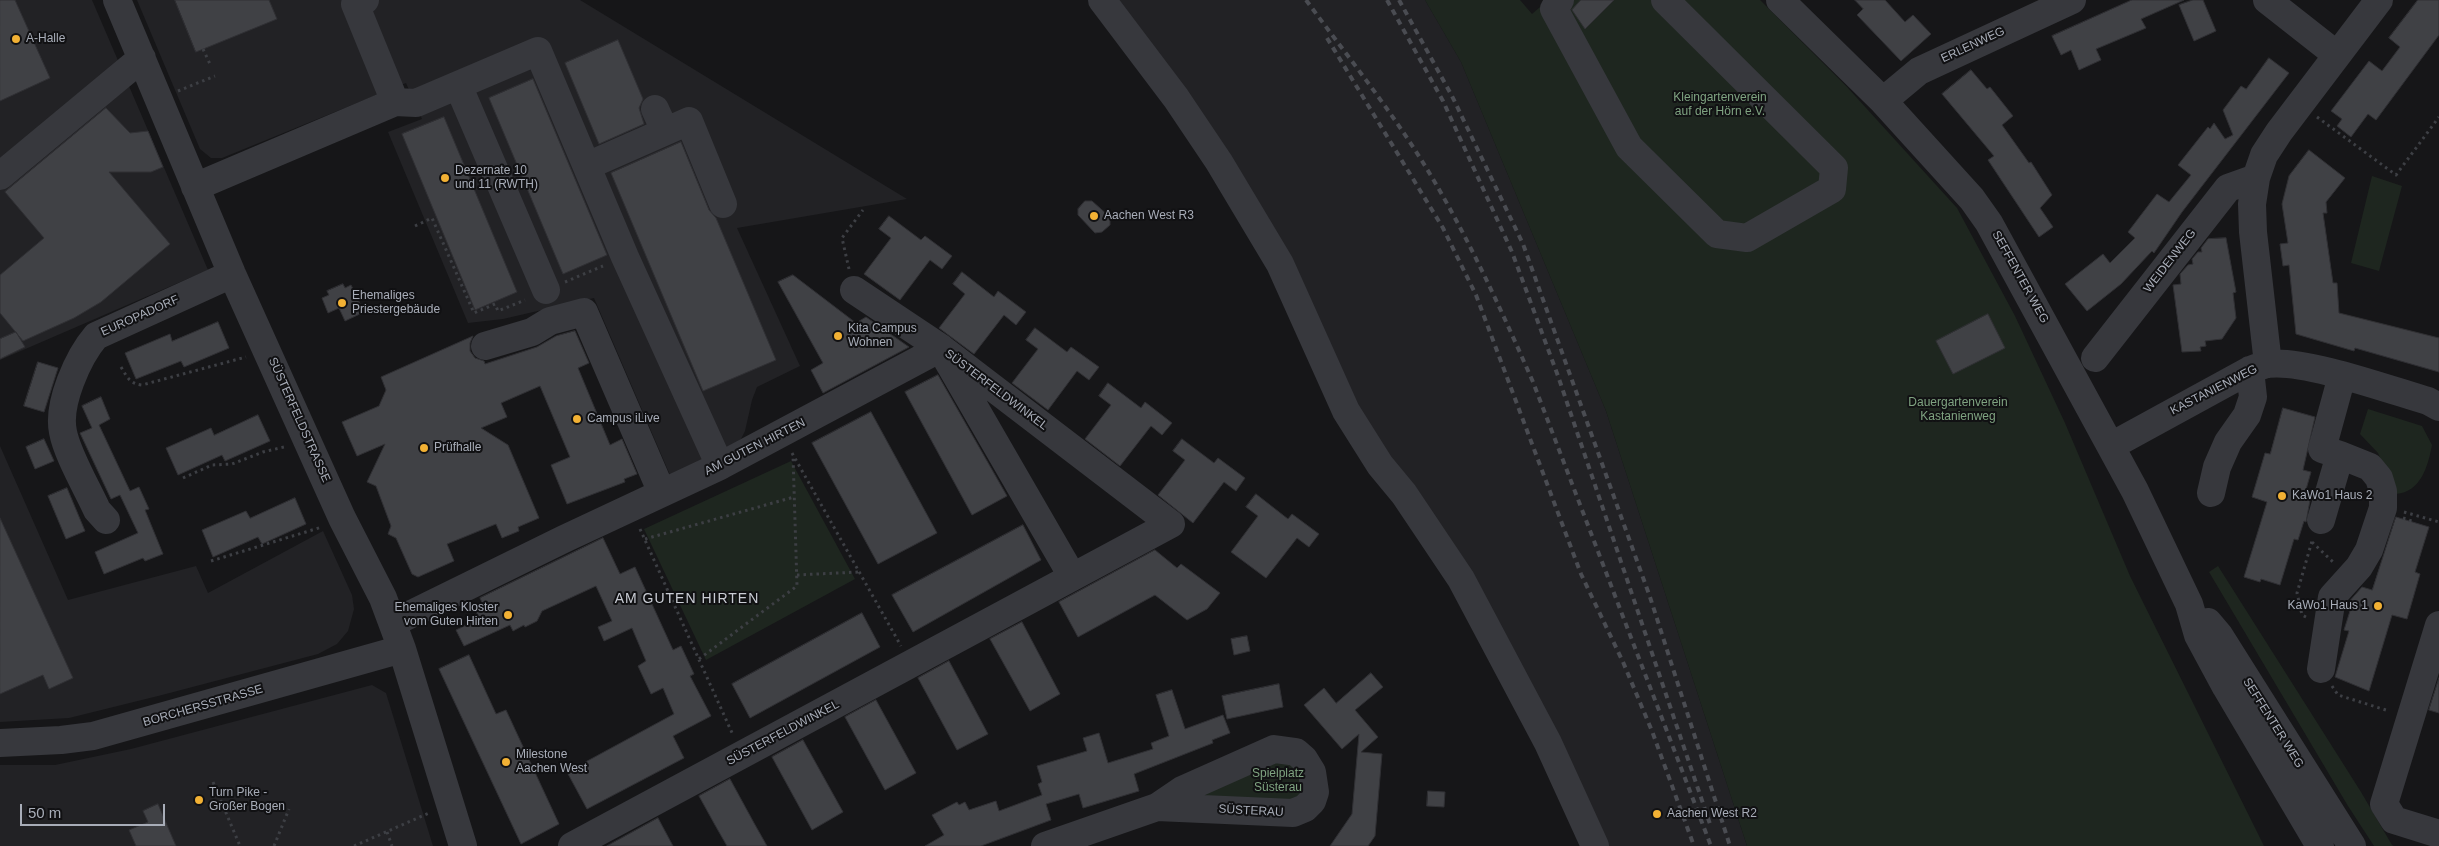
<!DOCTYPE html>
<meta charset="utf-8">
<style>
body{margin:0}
#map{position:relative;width:2439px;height:846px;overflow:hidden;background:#161618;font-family:Arial,sans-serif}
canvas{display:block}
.scale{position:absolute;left:20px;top:804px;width:145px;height:22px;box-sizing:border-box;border:2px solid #a8adb8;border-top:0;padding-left:6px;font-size:15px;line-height:18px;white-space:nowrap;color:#a8adb8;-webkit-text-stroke:4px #111113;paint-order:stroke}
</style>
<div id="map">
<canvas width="2439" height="846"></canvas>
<div class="scale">50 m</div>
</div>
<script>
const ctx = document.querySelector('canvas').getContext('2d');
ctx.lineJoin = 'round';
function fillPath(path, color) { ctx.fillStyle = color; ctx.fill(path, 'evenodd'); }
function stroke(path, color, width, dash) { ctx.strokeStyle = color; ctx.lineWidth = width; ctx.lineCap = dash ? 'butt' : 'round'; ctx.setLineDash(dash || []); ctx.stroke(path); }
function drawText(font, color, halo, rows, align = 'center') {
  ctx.font = font + ' Arial,sans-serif'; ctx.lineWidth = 4; ctx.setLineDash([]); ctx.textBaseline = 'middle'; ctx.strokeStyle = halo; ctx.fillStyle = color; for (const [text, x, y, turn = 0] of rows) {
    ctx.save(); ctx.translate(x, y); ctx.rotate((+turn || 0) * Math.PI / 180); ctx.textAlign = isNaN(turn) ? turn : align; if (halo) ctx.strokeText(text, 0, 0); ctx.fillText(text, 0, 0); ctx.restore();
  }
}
fillPath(new Path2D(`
 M 0,0 L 92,0 L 208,270 L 0,360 Z
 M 137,0 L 580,0 L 907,199 L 737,228 L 800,366 L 757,387 L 752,400 L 745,431 L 741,439 L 735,444 L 670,475 L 594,298 L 503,319 L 468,323 L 388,132 L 422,119 L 406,83 L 222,158 L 211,158 L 200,149 Z
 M 1108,0 L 1425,0 L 1461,62 L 1606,411 L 1747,846 L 1604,846 L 1379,444 Z
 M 0,446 L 68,600 L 196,566 L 208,593 L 323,531 L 352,595 L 354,609 L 348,631 L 337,644 L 318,654 L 162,695 L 69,718 L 0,722 Z
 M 372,685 L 386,693 L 433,846 L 0,846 L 0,765 L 55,765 L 131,749 Z`), '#222225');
fillPath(new Path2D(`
 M 1425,0 L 1520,0 L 1532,14 L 1548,0 L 1760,0 L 1847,87 L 1957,208 L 2015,316 L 2065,423 L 2130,576 L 2264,846 L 1747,846 L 1606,411 L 1461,62 Z
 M 2372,176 L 2402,186 L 2379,271 L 2351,263 Z
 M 2368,409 L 2422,426 L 2432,445 C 2428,466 2421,492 2396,494 L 2378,453 L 2360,434 Z
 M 791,461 L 855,579 L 706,660 L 644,529 Z
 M 2218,566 L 2361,792 L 2392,845 L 2394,846 L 2374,846 L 2348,806 L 2209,572 Z
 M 1264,760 L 1290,761 L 1306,788 L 1297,801 L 1202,803 L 1203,788 Z`), '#1e261f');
const building = new Path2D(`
 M 0,0 L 15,0 L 50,78 L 0,101 Z
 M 175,0 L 269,0 L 277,19 L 196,52 Z
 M 1581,0 L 1614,0 L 1585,29 L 1572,10 Z
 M 1855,0 L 1885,0 L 1905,22 L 1913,15 L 1931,34 L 1901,61 L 1857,15 L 1863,9 Z
 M 2132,0 L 2184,0 L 2141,19 L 2146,28 L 2096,49 L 2101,60 L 2079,70 L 2071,50 L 2061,55 L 2052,36 Z
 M 2193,0 L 2203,0 L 2216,31 L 2194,41 L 2179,5 Z
 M 2418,0 L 2439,0 L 2439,35 L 2376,120 L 2368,114 L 2351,137 L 2337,126 L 2342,119 L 2331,111 L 2369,61 L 2382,71 L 2400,47 L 2389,38 Z
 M 618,40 L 643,99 L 639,108 L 644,124 L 599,144 L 565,63 Z
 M 2269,58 L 2289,73 L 2182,212 L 2154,253 L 2152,251 L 2121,284 L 2087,311 L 2065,284 L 2103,254 L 2110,263 L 2135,238 L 2128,232 L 2157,194 L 2169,202 L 2191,175 L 2178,165 L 2208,127 L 2210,129 L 2214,123 L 2225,139 L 2233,135 L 2223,110 L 2241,86 L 2246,89 Z
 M 1971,70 L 1987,89 L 1990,87 L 2013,116 L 2002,125 L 2029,163 L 2031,162 L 2052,195 L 2040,208 L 2053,227 L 2039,237 L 1988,160 L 1994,156 L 1942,94 Z
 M 533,79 L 607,255 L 563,274 L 489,98 Z
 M 106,108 L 130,133 L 148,131 L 163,167 L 151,172 L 109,172 L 170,244 L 101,302 L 74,318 L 23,341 L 0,313 L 0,275 L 44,238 L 5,192 Z
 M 444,117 L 517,292 L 475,310 L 402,134 Z
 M 681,142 L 709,210 L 716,218 L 776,360 L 703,391 L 611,173 Z
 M 2309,150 L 2345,178 L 2326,202 L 2327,213 L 2323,213 L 2333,283 L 2337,283 L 2339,313 L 2439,338 L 2439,372 L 2355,348 L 2354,351 L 2296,334 L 2289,265 L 2283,266 L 2280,244 L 2288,243 L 2282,204 L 2289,176 Z
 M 1085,201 L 1092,201 L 1110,217 L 1110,225 L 1102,232 L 1095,233 L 1078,215 L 1078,209 Z
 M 889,216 L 921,240 L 925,236 L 952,256 L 942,269 L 930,260 L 900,300 L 864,274 L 891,238 L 879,229 Z
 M 2226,238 L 2236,292 L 2233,293 L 2236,318 L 2222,339 L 2205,341 L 2206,346 L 2200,347 L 2201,351 L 2182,352 L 2173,285 L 2181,284 L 2180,274 L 2188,265 L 2193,264 L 2192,259 L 2198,252 L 2202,252 L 2201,248 L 2208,239 Z
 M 962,272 L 994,297 L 998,291 L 1026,312 L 1016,325 L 1004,315 L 974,354 L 939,328 L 965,294 L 953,284 Z
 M 793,275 L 856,323 L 866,317 L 909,347 L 823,393 L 811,370 L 823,363 L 778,282 Z
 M 343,284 L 345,288 L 351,285 L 364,312 L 345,321 L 339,308 L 328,313 L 322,298 L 329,295 L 327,291 Z
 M 1988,314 L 2005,348 L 1953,374 L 1936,341 Z
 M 218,322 L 229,348 L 184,367 L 181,361 L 136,379 L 125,353 L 170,334 L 172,341 Z
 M 1035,328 L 1067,352 L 1071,347 L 1099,367 L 1089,380 L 1077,371 L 1048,410 L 1012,383 L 1038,349 L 1026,340 Z
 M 575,331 L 589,363 L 578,368 L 610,445 L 622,439 L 637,474 L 624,479 L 625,482 L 567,504 L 551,465 L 570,457 L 540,386 L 501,403 L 507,417 L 481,428 L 508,445 L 539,518 L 518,527 L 519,531 L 502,538 L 496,524 L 447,544 L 454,561 L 418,577 L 412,574 L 396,538 L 388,534 L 391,526 L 376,486 L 367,482 L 385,444 L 357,456 L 342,422 L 379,406 L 386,390 L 381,377 L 473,336 L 470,343 L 470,351 L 475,358 L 484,361 L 485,364 L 537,347 L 556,336 Z
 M 16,332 L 25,347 L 0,359 L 0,339 Z
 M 38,362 L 58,368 L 44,412 L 24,406 Z
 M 938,375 L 1007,496 L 972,515 L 905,392 Z
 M 1108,383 L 1141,408 L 1145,402 L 1172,423 L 1162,435 L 1151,426 L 1120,466 L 1085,439 L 1111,405 L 1099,396 Z
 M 101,397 L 110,419 L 99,425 L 130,491 L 139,487 L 149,509 L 145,510 L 163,554 L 145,561 L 143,558 L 104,574 L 95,552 L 138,533 L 120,495 L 111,499 L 80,433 L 92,428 L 82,406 Z
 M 2283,408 L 2315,417 L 2303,470 L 2311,472 L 2305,493 L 2311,495 L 2306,522 L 2304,521 L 2298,540 L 2294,539 L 2280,585 L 2261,579 L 2260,582 L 2244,577 L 2267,502 L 2252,497 L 2265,453 L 2270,454 Z
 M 871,412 L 937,533 L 878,564 L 812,443 Z
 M 258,415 L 270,441 L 225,461 L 222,455 L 178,475 L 166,448 L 211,428 L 214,435 Z
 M 44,439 L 54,461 L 35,469 L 26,447 Z
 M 1182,439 L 1214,463 L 1218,458 L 1245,478 L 1236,491 L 1224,482 L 1193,523 L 1158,495 L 1185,460 L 1173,451 Z
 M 67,488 L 85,531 L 66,539 L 48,496 Z
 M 1256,494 L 1288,519 L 1292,514 L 1319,534 L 1309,547 L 1297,538 L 1266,578 L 1231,552 L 1258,516 L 1246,507 Z
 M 295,498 L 306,524 L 262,544 L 258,537 L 213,557 L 202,530 L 246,511 L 250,518 Z
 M 2396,517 L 2429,527 L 2415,572 L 2420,574 L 2407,619 L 2392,615 L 2369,691 L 2335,677 L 2349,631 L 2344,630 L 2350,611 L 2346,610 L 2347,604 L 2362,587 L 2372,590 Z
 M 0,518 L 73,678 L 49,689 L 43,675 L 0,694 Z
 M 1023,525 L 1041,560 L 913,632 L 892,595 Z
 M 603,538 L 620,574 L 635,567 L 673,650 L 681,646 L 694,674 L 690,676 L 711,716 L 673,736 L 684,758 L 587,809 L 567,772 L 674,714 L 663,688 L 651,694 L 638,666 L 646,661 L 632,628 L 604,641 L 598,627 L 612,621 L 596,586 L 542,611 L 537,621 L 525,627 L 524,625 L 513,631 L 510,625 L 464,646 L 456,630 L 479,619 L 476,611 L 484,607 L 480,598 Z
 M 1155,550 L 1177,568 L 1181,564 L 1220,593 L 1207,609 L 1187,620 L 1155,595 L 1078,637 L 1059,602 Z
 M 862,613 L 880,647 L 750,718 L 732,684 Z
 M 1022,622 L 1060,694 L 1030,711 L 990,639 Z
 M 1247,636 L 1250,651 L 1234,655 L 1231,639 Z
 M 469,655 L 496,714 L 506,710 L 559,824 L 521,844 L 439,669 Z
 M 949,661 L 988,734 L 957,750 L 918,678 Z
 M 1371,673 L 1383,687 L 1355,710 L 1378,737 L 1361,752 L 1382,754 L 1375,836 L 1368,846 L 1330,846 L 1352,814 L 1359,734 L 1342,749 L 1304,705 L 1324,688 L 1336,703 Z
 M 2439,678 L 2439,713 L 2429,710 Z
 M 1279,684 L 1283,707 L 1227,719 L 1222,696 Z
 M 1172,690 L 1185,729 L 1223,715 L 1230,733 L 1212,740 L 1213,743 L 1134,774 L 1139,791 L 1083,808 L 1079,794 L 1046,804 L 1051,820 L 981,846 L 925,846 L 944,835 L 932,815 L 957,802 L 959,805 L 965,802 L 969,810 L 996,801 L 999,811 L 1042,795 L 1038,784 L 1042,782 L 1037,766 L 1087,751 L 1083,738 L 1099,733 L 1108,763 L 1153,749 L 1151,743 L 1169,736 L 1156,695 Z
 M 876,700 L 916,773 L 885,790 L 845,717 Z
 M 803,740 L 843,812 L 812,830 L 772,757 Z
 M 730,779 L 754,823 L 767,846 L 727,846 L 715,825 L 699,796 Z
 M 1428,791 L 1445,792 L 1444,807 L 1427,806 Z
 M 158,804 L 176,846 L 136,846 L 129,830 L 148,822 L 143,811 Z
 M 658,818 L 673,846 L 607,846 Z`);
fillPath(building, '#404145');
stroke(building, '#303034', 1);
stroke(new Path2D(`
 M 203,49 L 210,64
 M 178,91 L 215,76
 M 2317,117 L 2396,175 L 2439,117
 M 415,226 L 432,218 L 474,313 L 495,304 L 498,311 L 525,300
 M 849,269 L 842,238 L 863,210
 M 565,282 L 603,266
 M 121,367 C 127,377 130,384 142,385 L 246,357
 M 792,453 L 901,646
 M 183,478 L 212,465 L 232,464 L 263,452 L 284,447
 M 2404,512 L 2439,522
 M 2403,518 L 2412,521 L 2411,524
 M 640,529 L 733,735
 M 645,539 L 794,497
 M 2312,542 L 2334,563
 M 211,561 L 322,527
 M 797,575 L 859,572
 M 2306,617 L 2302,615 L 2297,593 L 2312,541
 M 699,659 L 797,586 L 793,455
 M 2332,686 L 2338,695 L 2389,711
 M 213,782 L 240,846
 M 387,832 L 392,846
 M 274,846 L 289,809
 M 354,846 L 429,813`), '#3d3f44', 3, [2.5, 4]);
stroke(new Path2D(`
 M 117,0 L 232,274 L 342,518 L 383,598 L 402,649 L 463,846
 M 1102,0 L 1176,98 L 1219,162 L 1280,264 L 1346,411 L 1380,465 L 1404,494 L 1461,579 L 1548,743 L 1595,846
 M 1560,0 L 1554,9 L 1629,147 L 1717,234 L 1747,238 L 1832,189 L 1834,168 L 1665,0
 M 1780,0 L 1883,101 L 1972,199 L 1989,223 L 2135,491 L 2189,604 L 2198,635 L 2226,687 L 2320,846
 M 2267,0 L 2337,55
 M 458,85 L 546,290
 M 1883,101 L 1919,71 L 2072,0
 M 395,102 L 416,103 L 538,51 L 625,257 L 720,466
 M 655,109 L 665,131
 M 587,166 L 689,121 L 723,204
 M 0,176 L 142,58
 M 195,187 L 395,102 L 355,4 L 365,0
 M 485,346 L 532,332 L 550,321 L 584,312 L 662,493
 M 946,358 L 1072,576
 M 2095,358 L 2228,188 L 2256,178
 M 2268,364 L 2253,232 L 2252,204 L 2256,178 L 2264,155 L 2279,132 L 2379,0
 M 2111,446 L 2250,370 C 2256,368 2262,365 2268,364 C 2304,359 2390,390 2428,401 L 2439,407
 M 2211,493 L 2217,467 L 2228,442 L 2247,415 L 2253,397 L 2250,370
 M 106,520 L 97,510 C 87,488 67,454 63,432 C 57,404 78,357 96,336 L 232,274
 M 2321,520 L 2340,455 L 2322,449 L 2342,376
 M 2208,622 L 2219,635 L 2352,846
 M 393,623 L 564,539 L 720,466 L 941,348
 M 2439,625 L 2384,804 L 2394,820 L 2439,834
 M 2321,669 L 2332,597 L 2359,567 L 2369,550 L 2383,508 L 2383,491 L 2379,478 L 2370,467 L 2340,455
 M 0,743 L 61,740 L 93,736 L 402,649
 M 572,846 L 1171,524 L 941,348 L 854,290
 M 1045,846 L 1157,807 L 1182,790 L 1274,749 L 1296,752 L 1304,759 L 1312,772 L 1315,792 L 1312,801 L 1305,808 L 1293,813 L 1157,807`), '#37383d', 28);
stroke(new Path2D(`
 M 1306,0 C 1345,53 1387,105 1422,161 C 1465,230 1500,307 1533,382 L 1711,846
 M 1387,0 L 1443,101 L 1512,252 L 1558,376 L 1711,827
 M 1399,0 L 1452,96 L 1523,244 L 1650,597 L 1730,846
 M 1327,38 L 1443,228 L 1476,295 L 1581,574 L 1623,662 L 1652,731 L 1694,846`), '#4a4c52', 4, [6, 5]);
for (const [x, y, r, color] of [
 [16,39,5,"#f2b134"],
 [445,178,5,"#f2b134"],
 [1094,216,5,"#f2b134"],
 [342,303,5,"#f2b134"],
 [838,336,5,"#f2b134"],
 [577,419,5,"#f2b134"],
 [424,448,5,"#f2b134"],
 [2282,496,5,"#f2b134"],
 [2378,606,5,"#f2b134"],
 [508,615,5,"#f2b134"],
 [506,762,5,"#f2b134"],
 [199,800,5,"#f2b134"],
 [1657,814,5,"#f2b134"]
]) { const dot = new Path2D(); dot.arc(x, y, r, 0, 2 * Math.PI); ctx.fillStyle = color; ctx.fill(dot); stroke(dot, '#111113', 2); }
drawText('12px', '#a8adb8', '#111113', [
 ["A-Halle",26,39],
 ["Dezernate 10",455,171],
 ["und 11 (RWTH)",455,185],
 ["Aachen West R3",1104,216],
 ["Ehemaliges",352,296],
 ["Priestergebäude",352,310],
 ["Kita Campus",848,329],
 ["Wohnen",848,343],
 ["Campus iLive",587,419],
 ["Prüfhalle",434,448],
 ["KaWo1 Haus 2",2292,496],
 ["KaWo1 Haus 1",2368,606,"right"],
 ["Ehemaliges Kloster",498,608,"right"],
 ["vom Guten Hirten",498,622,"right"],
 ["Milestone",516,755],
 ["Aachen West",516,769],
 ["Turn Pike -",209,793],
 ["Großer Bogen",209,807],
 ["Aachen West R2",1667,814]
], 'left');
drawText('12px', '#a8adb8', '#111113', [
 ["ERLENWEG",1973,45,-25],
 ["WEIDENWEG",2170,261,-52],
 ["SEFFENTER WEG",2020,277,61],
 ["EUROPADORF",140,316,-24],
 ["SÜSTERFELDWINKEL",996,390,37],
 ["KASTANIENWEG",2214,390,-27],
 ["SÜSTERFELDSTRASSE",299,420,66],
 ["AM GUTEN HIRTEN",755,447,-27],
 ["BORCHERSSTRASSE",203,706,-16],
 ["SEFFENTER WEG",2273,723,58],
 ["SÜSTERFELDWINKEL",783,733,-28],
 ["SÜSTERAU",1251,811,3]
]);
drawText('12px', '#7fa381', '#111113', [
 ["Kleingartenverein",1720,98],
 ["auf der Hörn e.V.",1720,112],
 ["Dauergartenverein",1958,403],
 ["Kastanienweg",1958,417],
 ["Spielplatz",1278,774],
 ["Süsterau",1278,788]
]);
ctx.letterSpacing = '1px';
drawText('14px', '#c9ccd4', '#111113', [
 ["AM GUTEN HIRTEN",687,599]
]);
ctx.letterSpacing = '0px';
</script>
